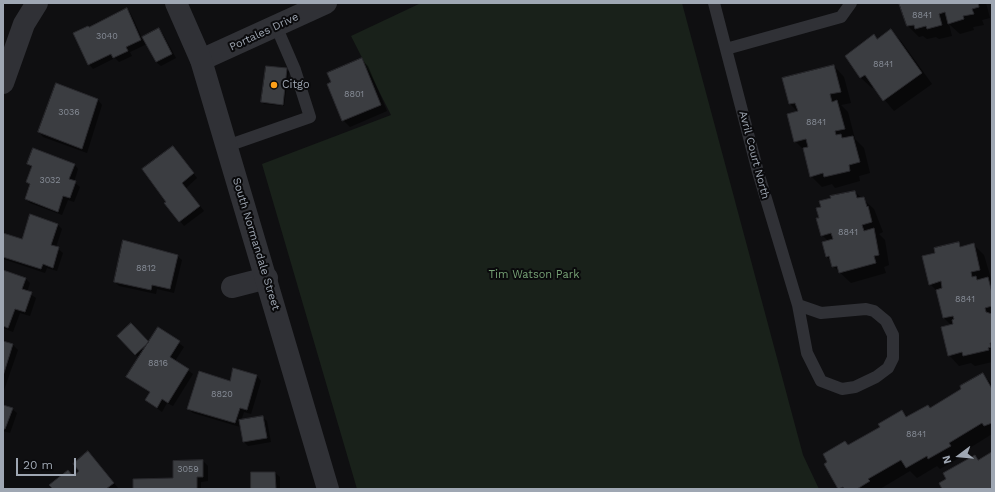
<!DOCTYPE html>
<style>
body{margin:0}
#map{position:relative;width:995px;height:492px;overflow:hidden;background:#0f0f11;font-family:"Work Sans",sans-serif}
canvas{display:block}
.frame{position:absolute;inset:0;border:4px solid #9fa7b3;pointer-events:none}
.north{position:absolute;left:939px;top:436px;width:40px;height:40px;-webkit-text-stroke:3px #0a0a0c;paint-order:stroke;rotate:254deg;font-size:11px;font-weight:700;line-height:16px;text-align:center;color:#9fa7b3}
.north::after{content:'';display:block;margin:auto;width:14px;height:18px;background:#9fa7b3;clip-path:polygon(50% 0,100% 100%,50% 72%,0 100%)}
.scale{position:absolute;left:16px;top:458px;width:60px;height:18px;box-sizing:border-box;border:2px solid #9fa7b3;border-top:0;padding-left:5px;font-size:12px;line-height:14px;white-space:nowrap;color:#9fa7b3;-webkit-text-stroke:3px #0a0a0c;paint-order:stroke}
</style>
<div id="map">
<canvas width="995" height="492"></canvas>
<div class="frame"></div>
<div class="north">N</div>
<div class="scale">20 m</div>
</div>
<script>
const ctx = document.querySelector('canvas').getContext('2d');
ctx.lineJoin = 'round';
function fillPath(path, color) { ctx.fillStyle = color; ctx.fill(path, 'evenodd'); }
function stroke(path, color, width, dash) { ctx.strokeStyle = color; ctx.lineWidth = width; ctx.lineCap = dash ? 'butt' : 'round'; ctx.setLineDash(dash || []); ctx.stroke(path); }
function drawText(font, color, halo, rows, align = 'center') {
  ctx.font = font + ' "Work Sans",sans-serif'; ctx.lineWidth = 4; ctx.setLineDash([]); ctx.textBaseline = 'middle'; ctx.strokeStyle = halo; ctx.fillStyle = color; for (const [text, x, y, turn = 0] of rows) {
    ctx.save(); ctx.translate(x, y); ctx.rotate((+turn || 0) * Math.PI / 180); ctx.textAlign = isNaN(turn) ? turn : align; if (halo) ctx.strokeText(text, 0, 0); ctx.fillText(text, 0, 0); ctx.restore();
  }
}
fillPath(new Path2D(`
 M 421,3 L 682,3 L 803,455 L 819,489 L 357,489 L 262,164 L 391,115 L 351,36 Z`), '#19211a');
fillPath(new Path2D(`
 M 900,3 L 986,3 L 990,18 L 982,20 L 984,25 L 973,27 L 974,30 L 960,34 L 949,24 L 952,36 L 939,39 L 936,37 L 927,39 L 923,36 L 919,37 L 908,26 Z
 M 127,9 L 131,14 L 142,38 L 159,29 L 163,34 L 176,58 L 161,66 L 156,62 L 147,44 L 130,52 L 132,56 L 119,62 L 115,58 L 93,69 L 89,64 L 90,28 Z
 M 891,31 L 901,41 L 932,84 L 894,111 L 874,87 L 872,88 L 861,78 L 846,56 L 874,36 L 878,39 Z
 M 361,59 L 368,66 L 387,111 L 350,127 L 343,120 L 333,82 Z
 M 834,66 L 844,77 L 851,103 L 841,105 L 848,112 L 855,139 L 864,148 L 870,173 L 859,176 L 860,181 L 835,188 L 832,184 L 822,187 L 811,176 L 804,150 L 795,141 L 798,112 L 790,104 L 784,79 Z
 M 287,69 L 289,72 L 284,106 L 264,104 L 262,102 Z
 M 57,85 L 98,100 L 102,105 L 87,153 L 43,137 L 39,132 Z
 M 177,152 L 197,178 L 186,188 L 204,211 L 184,226 L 166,203 L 168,202 Z
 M 28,164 L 74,164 L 78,169 L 74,182 L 80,187 L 74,202 L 68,200 L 62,215 L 30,203 L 26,199 L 31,186 L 27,182 L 32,168 Z
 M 855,192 L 874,209 L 883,232 L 879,234 L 885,240 L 889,265 L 884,267 L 886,273 L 851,283 L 833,266 L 832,262 L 827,257 L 828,241 L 822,235 L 820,218 Z
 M 30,216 L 58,225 L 62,229 L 56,247 L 63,253 L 57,271 L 47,268 L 45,273 L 3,259 L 3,234 L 22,240 Z
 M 958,243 L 962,247 L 973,244 L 984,255 L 992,282 L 992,362 L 975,366 L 971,363 L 959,366 L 949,355 L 952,326 L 944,318 L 938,292 L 930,284 L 936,253 Z
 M 177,256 L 182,260 L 174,293 L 157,289 L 156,294 L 119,286 L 115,282 Z
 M 3,271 L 26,279 L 30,283 L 27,292 L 36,298 L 30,316 L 20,313 L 13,332 L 3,328 Z
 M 159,329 L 184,347 L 175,361 L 193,374 L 173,406 L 167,403 L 162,412 L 146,400 L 150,393 L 128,377 L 140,359 L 118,336 L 149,343 Z
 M 3,342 L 13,345 L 18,350 L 3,393 Z
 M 234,369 L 257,376 L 261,381 L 251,414 L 244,412 L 241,421 L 262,417 L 267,421 L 271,442 L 248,446 L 244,442 L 240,425 L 240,427 L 193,413 L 188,409 L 230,382 Z
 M 982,374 L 992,384 L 992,434 L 960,454 L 961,457 L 940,469 L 937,466 L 917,478 L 910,471 L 880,489 L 839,489 L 825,464 L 845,442 L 849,446 L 881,427 L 902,411 L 908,417 L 930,409 L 962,390 Z
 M 3,406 L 12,409 L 17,413 L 10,433 L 3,431 Z
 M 93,457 L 118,488 L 54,489 L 74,477 Z
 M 203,461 L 208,466 L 208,481 L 201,482 L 201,489 L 134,489 L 174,479 L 174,462 Z
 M 275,473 L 280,477 L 280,489 L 252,489 Z`), '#0007');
const building = new Path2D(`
 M 899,3 L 978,3 L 979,7 L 972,9 L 974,14 L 963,16 L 964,19 L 948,24 L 945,12 L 939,14 L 942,25 L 927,29 L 926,26 L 915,29 L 914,25 L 907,26 Z
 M 127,8 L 141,40 L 126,47 L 128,51 L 113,58 L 111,54 L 88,65 L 73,33 L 88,26 L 89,27 Z
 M 159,28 L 172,54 L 156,62 L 142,37 Z
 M 891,29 L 922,73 L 883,101 L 865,75 L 860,78 L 845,56 L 874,34 L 877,39 Z
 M 362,58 L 381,105 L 342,121 L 327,84 L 331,82 L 327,73 Z
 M 834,65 L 841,92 L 830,94 L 832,102 L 837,100 L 845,129 L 835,131 L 836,135 L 841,134 L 842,138 L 853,136 L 860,162 L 849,165 L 850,171 L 824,177 L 823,173 L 810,177 L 803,148 L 808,147 L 806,139 L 794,142 L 787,114 L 798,111 L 795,103 L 789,104 L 782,78 Z
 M 266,66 L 287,68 L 283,105 L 261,102 Z
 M 56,83 L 98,99 L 82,149 L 38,132 Z
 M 173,146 L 194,173 L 182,183 L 200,206 L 179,222 L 164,203 L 166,202 L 142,169 Z
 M 33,148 L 75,164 L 69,179 L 76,181 L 70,198 L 63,196 L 58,212 L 25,199 L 30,184 L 26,182 L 32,166 L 27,164 Z
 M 855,191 L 857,198 L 864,197 L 867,207 L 868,206 L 872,222 L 862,225 L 864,231 L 874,228 L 879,255 L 874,256 L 876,263 L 839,273 L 837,266 L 832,267 L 829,256 L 826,257 L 822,242 L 833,239 L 831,233 L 821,236 L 816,218 L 819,218 L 816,208 L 821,207 L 819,201 L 831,198 L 830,196 Z
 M 30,214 L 58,224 L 51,245 L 59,247 L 53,268 L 43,264 L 41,269 L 3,257 L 3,233 L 22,239 Z
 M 123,240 L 178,255 L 170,289 L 152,285 L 151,290 L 114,282 Z
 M 959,242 L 960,247 L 974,243 L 980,270 L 971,272 L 972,277 L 976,276 L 977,280 L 988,277 L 992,293 L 992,306 L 985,308 L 986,312 L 992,314 L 992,343 L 990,343 L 991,347 L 988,348 L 989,350 L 963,356 L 962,352 L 948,356 L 941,327 L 953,324 L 952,320 L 954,319 L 953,316 L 943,318 L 936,290 L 942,288 L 941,281 L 929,285 L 922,256 L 935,253 L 934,248 Z
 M 3,270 L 26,278 L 22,289 L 32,292 L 25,312 L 15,309 L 8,328 L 3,326 Z
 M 131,323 L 149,342 L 135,355 L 117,336 Z
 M 158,327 L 180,341 L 170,357 L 189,369 L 168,403 L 162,399 L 157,408 L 145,400 L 150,392 L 126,377 Z
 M 3,341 L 13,344 L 3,376 Z
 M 233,368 L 257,375 L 247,410 L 240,408 L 235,423 L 187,409 L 199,371 L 230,381 Z
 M 983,373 L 992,389 L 992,423 L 984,426 L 982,423 L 949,443 L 951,446 L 928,459 L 927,456 L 906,468 L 901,460 L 868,479 L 870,481 L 857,489 L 844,489 L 843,487 L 838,489 L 824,464 L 827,462 L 823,454 L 845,441 L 848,445 L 880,427 L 878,424 L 902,410 L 906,417 L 928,405 L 930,408 L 961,389 L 960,386 Z
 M 3,405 L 13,408 L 5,429 L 3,429 Z
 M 263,416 L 267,438 L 243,442 L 239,420 Z
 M 88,451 L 114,483 L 106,489 L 53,489 L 49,485 L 68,470 L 73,476 L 79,471 L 73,464 Z
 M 992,452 L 992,489 L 942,489 L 939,483 L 946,479 L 943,473 L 975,455 L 978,460 Z
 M 203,460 L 203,477 L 197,477 L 197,489 L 133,489 L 133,479 L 173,478 L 173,461 Z
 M 251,472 L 275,472 L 276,489 L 251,489 Z`);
fillPath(building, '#3b3d41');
stroke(building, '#29292d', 1);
stroke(new Path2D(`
 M 714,3 L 758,172 L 798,305
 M 726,49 L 841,17 L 851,3
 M 227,146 L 310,117 L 295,70 L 276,26
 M 798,305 L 821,313 L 866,309 L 874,311 L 886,321 L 893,335 L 893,358 L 888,368 L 876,377 L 855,387 L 842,389 L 821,381 L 807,353 Z`), '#303136', 12);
stroke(new Path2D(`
 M 201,60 L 326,3
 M 3,83 L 24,24 L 37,3
 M 232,287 L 267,278`), '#303136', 22);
stroke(new Path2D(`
 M 176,3 L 201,60 L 328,489`), '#303136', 22);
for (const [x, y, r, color] of [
 [274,85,4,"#ffa119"]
]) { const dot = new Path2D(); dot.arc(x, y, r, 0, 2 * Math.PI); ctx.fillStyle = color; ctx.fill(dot); stroke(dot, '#0a0a0c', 1.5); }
drawText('9px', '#868c96', null, [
 ["8841",922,15],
 ["3040",107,36],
 ["8841",883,64],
 ["8801",354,94],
 ["3036",69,112],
 ["8841",816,122],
 ["3032",50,180],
 ["8841",848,232],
 ["8812",146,268],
 ["8841",965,299],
 ["8816",158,363],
 ["8820",222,394],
 ["8841",916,434],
 ["3059",188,469]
]);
drawText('11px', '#9fa7b3', '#0a0a0c', [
 ["Portales Drive",264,32,-25],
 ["Avril Court North",754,155,75],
 ["South Normandale Street",256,244,73]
]);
drawText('11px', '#9fa7b3', '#0a0a0c', [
 ["Citgo",282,85]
], 'left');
drawText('11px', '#75a074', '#0a0a0c', [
 ["Tim Watson Park",534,275]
]);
</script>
